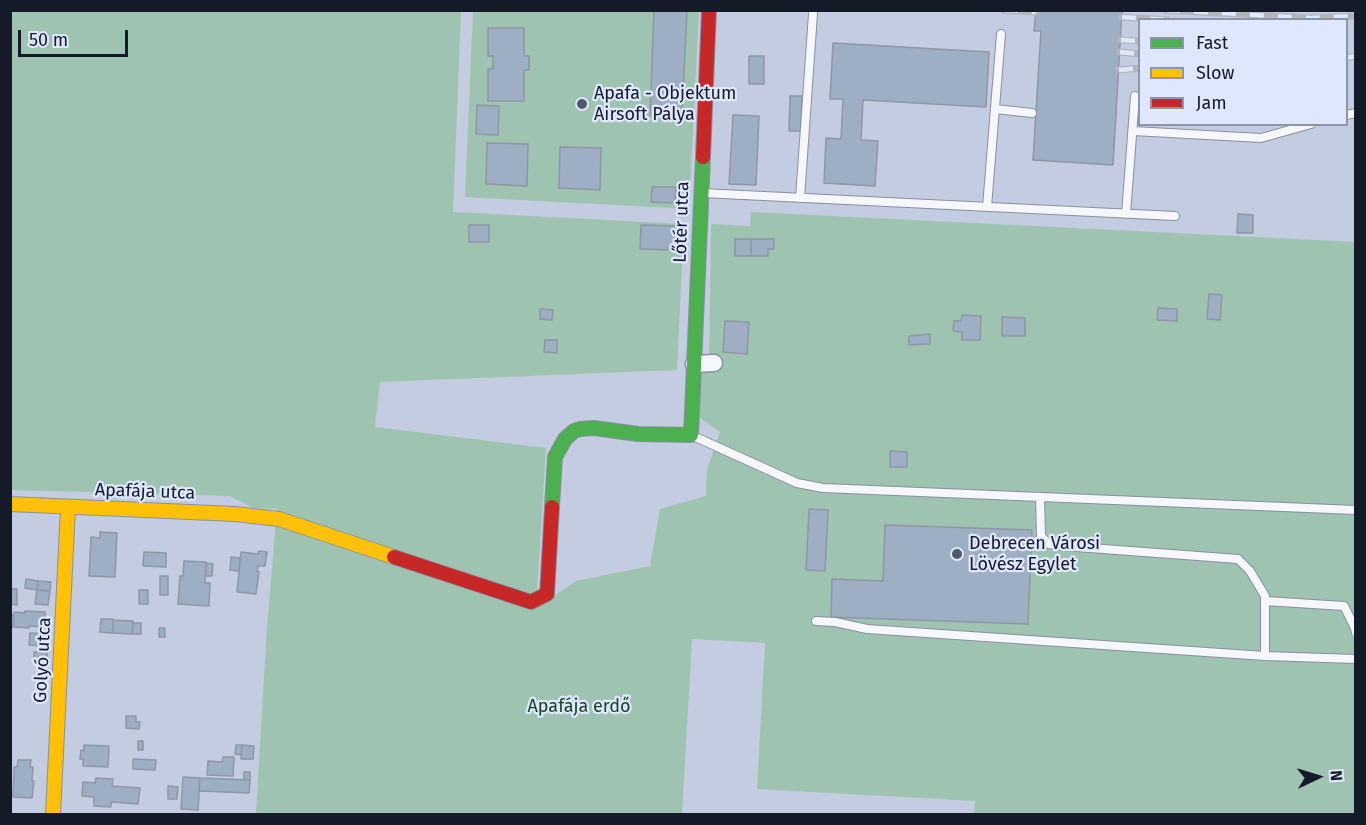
<!DOCTYPE html>
<meta charset="utf-8">
<style>
body{margin:0}
#map{position:relative;width:1366px;height:825px;overflow:hidden;background:#c3cce1;font-family:"Fira Sans",sans-serif}
canvas{display:block}
.frame{position:absolute;inset:0;border:12px solid #141a28;pointer-events:none}
.legend{position:absolute;left:1138px;top:18px;width:210px;height:108px;box-sizing:border-box;background:#dee7fc;border:2px solid #8d95a7;margin:0;padding:8px 10px;list-style:none;font-size:18px;color:#141a28}
.legend li{display:flex;align-items:center;gap:12px;height:30px}
.legend b{width:30px;border:2px solid #8d95a7}
.north{position:absolute;left:1288px;top:747px;width:60px;height:60px;-webkit-text-stroke:4px #dee7fc;paint-order:stroke;rotate:86deg;font-size:16px;font-weight:700;line-height:24px;text-align:center;color:#141a28}
.north::after{content:'';display:block;margin:auto;width:21px;height:27px;background:#141a28;clip-path:polygon(50% 0,100% 100%,50% 72%,0 100%)}
.scale{position:absolute;left:18px;top:30px;width:110px;height:27px;box-sizing:border-box;border:3px solid #141a28;border-top:0;padding-left:8px;font-size:18px;line-height:21px;white-space:nowrap;color:#141a28;-webkit-text-stroke:4px #dee7fc;paint-order:stroke}
</style>
<div id="map">
<canvas width="1366" height="825"></canvas>
<div class="frame"></div>
<ul class="legend">
<li><b style="height:8px;background:#4caf50"></b>Fast</li>
<li><b style="height:8px;background:#ffc107"></b>Slow</li>
<li><b style="height:8px;background:#c62828"></b>Jam</li>
</ul>
<div class="north">N</div>
<div class="scale">50 m</div>
</div>
<script>
const ctx = document.querySelector('canvas').getContext('2d');
ctx.lineJoin = 'round';
function fillPath(path, color) { ctx.fillStyle = color; ctx.fill(path, 'evenodd'); }
function stroke(path, color, width, dash) { ctx.strokeStyle = color; ctx.lineWidth = width; ctx.lineCap = dash ? 'butt' : 'round'; ctx.setLineDash(dash || []); ctx.stroke(path); }
function drawText(font, color, halo, rows, align = 'center') {
  ctx.font = font + ' "Fira Sans",sans-serif'; ctx.lineWidth = 4.5; ctx.setLineDash([]); ctx.textBaseline = 'middle'; ctx.strokeStyle = halo; ctx.fillStyle = color; for (const [text, x, y, turn = 0] of rows) {
    ctx.save(); ctx.translate(x, y); ctx.rotate((+turn || 0) * Math.PI / 180); ctx.textAlign = isNaN(turn) ? turn : align; if (halo) ctx.strokeText(text, 0, 0); ctx.fillText(text, 0, 0); ctx.restore();
  }
}
fillPath(new Path2D(`
 M 11,11 L 461,11 L 453,212 L 684,224 L 677,370 L 380,382 L 375,427 L 546,448 L 536,608 L 576,581 L 650,566 L 660,509 L 706,496 L 707,470 L 720,432 L 697,416 L 699,369 L 709,368 L 711,224 L 750,226 L 751,212 L 1355,242 L 1355,814 L 974,814 L 975,801 L 757,789 L 765,643 L 692,639 L 682,814 L 256,814 L 267,627 L 277,509 L 253,508 L 230,496 L 11,490 Z
 M 473,11 L 699,11 L 689,209 L 465,197 Z`), '#9fc3b1');
const building = new Path2D(`
 M 654,10 L 687,10 L 682,116 L 650,115 Z
 M 1036,10 L 1122,10 L 1113,165 L 1033,160 L 1041,31 L 1034,31 Z
 M 488,28 L 524,28 L 524,56 L 529,56 L 529,70 L 524,70 L 524,101 L 488,101 L 488,69 L 493,69 L 493,56 L 488,56 Z
 M 833,43 L 989,52 L 986,107 L 863,100 L 861,140 L 878,141 L 875,186 L 824,183 L 826,138 L 841,139 L 843,99 L 830,99 Z
 M 749,56 L 764,56 L 764,84 L 749,84 Z
 M 790,96 L 802,96 L 801,131 L 789,131 Z
 M 477,105 L 499,106 L 498,135 L 476,134 Z
 M 733,115 L 759,116 L 756,185 L 729,184 Z
 M 487,143 L 528,144 L 527,186 L 486,184 Z
 M 560,147 L 601,148 L 600,190 L 559,188 Z
 M 652,187 L 676,187 L 675,203 L 651,202 Z
 M 1238,214 L 1253,215 L 1253,233 L 1237,233 Z
 M 469,225 L 489,225 L 489,242 L 469,242 Z
 M 641,225 L 675,226 L 674,250 L 640,249 Z
 M 735,239 L 751,239 L 751,256 L 735,256 Z
 M 751,239 L 774,239 L 774,249 L 768,249 L 768,256 L 751,256 Z
 M 1209,294 L 1222,295 L 1220,320 L 1207,319 Z
 M 1158,308 L 1177,309 L 1177,321 L 1157,320 Z
 M 540,309 L 553,310 L 552,320 L 540,319 Z
 M 962,315 L 981,316 L 980,340 L 962,340 L 962,332 L 953,331 L 954,321 L 961,321 Z
 M 1002,317 L 1025,318 L 1025,336 L 1002,336 Z
 M 725,321 L 749,322 L 747,354 L 723,352 Z
 M 930,334 L 930,344 L 909,345 L 909,336 Z
 M 545,340 L 557,340 L 557,353 L 544,352 Z
 M 890,451 L 907,452 L 907,467 L 890,467 Z
 M 809,509 L 828,510 L 825,571 L 806,570 Z
 M 885,525 L 1032,530 L 1028,624 L 831,617 L 832,579 L 883,581 Z
 M 100,532 L 117,533 L 115,577 L 89,576 L 91,537 L 100,538 Z
 M 259,551 L 267,552 L 265,566 L 258,566 L 257,571 L 259,572 L 256,594 L 237,592 L 241,552 L 258,554 Z
 M 144,552 L 166,553 L 166,567 L 143,566 Z
 M 231,557 L 240,558 L 239,571 L 230,570 Z
 M 184,561 L 206,562 L 205,583 L 210,583 L 209,606 L 178,604 L 180,576 L 183,576 Z
 M 206,563 L 213,564 L 212,576 L 206,576 Z
 M 160,576 L 168,576 L 168,595 L 160,595 Z
 M 26,579 L 38,581 L 37,590 L 25,588 Z
 M 38,581 L 51,582 L 50,591 L 37,590 Z
 M 10,589 L 17,589 L 17,605 L 10,604 Z
 M 37,590 L 50,591 L 48,605 L 35,604 Z
 M 139,590 L 148,590 L 148,604 L 139,604 Z
 M 25,611 L 45,612 L 44,627 L 29,626 L 29,628 L 13,627 L 14,612 L 25,613 Z
 M 10,614 L 14,615 L 13,627 L 10,627 Z
 M 101,619 L 113,619 L 113,633 L 100,632 Z
 M 113,620 L 133,621 L 132,634 L 113,633 Z
 M 133,623 L 141,623 L 141,634 L 132,634 Z
 M 159,628 L 165,628 L 165,637 L 159,637 Z
 M 30,633 L 47,634 L 47,646 L 29,645 Z
 M 34,652 L 47,652 L 47,663 L 34,663 Z
 M 126,716 L 136,716 L 136,722 L 140,722 L 139,729 L 126,728 Z
 M 138,741 L 143,741 L 143,750 L 138,750 Z
 M 84,745 L 109,746 L 108,767 L 83,766 L 83,759 L 80,759 L 81,750 L 84,751 Z
 M 236,745 L 242,745 L 241,755 L 235,754 Z
 M 242,745 L 254,746 L 253,759 L 241,759 Z
 M 223,757 L 234,757 L 233,776 L 207,775 L 208,761 L 222,762 Z
 M 133,759 L 156,760 L 155,770 L 133,769 Z
 M 18,760 L 31,760 L 30,767 L 33,767 L 32,781 L 34,781 L 32,798 L 13,797 L 14,767 L 17,767 Z
 M 244,772 L 250,772 L 250,780 L 244,780 Z
 M 183,777 L 200,778 L 198,810 L 181,809 Z
 M 96,778 L 113,779 L 112,786 L 140,788 L 138,804 L 111,802 L 111,807 L 94,806 L 94,797 L 82,796 L 83,782 L 95,783 Z
 M 200,778 L 250,780 L 249,793 L 199,791 Z
 M 168,786 L 178,787 L 177,799 L 168,799 Z`);
fillPath(building, '#9fafc3');
stroke(building, '#8d97a6', 1.5);
const lane = new Path2D(`
 M 995,109 L 1032,113
 M 1346,115 L 1356,113
 M 1133,131 L 1261,138 L 1311,124
 M 702,193 L 1175,216
 M 800,198 L 813,14
 M 987,207 L 1001,34
 M 1126,214 L 1135,96
 M 691,435 L 797,483 L 823,488 L 1356,510
 M 1040,497 L 1041,536 L 1049,544 L 1063,546 L 1238,559 L 1250,571 L 1265,596 L 1265,656
 M 1265,601 L 1344,606 L 1355,628 L 1356,633
 M 816,621 L 835,622 L 867,629 L 1265,656 L 1356,659`);
const street = new Path2D(`
 M 694,364 L 714,363`);
const fast = new Path2D(`
 M 552,507 L 555,457 L 565,439 L 574,431 L 580,429 L 594,428 L 638,434 L 691,435 L 703,157`);
const slow = new Path2D(`
 M 10,504 L 235,514 L 279,519 L 394,557
 M 53,814 L 68,507`);
const jam = new Path2D(`
 M 703,157 L 709,10
 M 394,557 L 531,602 L 547,594 L 552,507`);
stroke(lane, '#8a90a0', 10);
stroke(street, '#8a90a0', 19);
stroke(fast, '#8a90a0', 16);
stroke(slow, '#8a90a0', 16);
stroke(jam, '#8a90a0', 16);
stroke(lane, '#f6f7fa', 8);
stroke(street, '#f6f7fa', 16);
stroke(fast, '#4caf50', 14);
stroke(slow, '#ffc107', 14);
stroke(jam, '#c62828', 14);
const rail = new Path2D(`
 M 1004,10 L 1036,12
 M 1166,10 L 1311,18 L 1356,16
 M 1122,17 L 1167,20
 M 1121,40 L 1140,41
 M 1120,52 L 1140,54
 M 1346,58 L 1356,56
 M 1119,70 L 1140,68`);
stroke(rail, '#b3b5ba', 7);
stroke(rail, '#dee7fc', 4.5, [14]);
for (const [x, y, r, color] of [
 [582,104,6,"#515869"],
 [957,554,6,"#515869"]
]) { const dot = new Path2D(); dot.arc(x, y, r, 0, 2 * Math.PI); ctx.fillStyle = color; ctx.fill(dot); stroke(dot, '#dee7fc', 2); }
drawText('18px', '#141a28', '#dee7fc', [
 ["Apafa - Objektum",594,94],
 ["Airsoft Pálya",594,115],
 ["Debrecen Városi",969,544],
 ["Lövész Egylet",969,565]
], 'left');
drawText('18px', '#141a28', '#dee7fc', [
 ["Lőtér utca",682,222,-88],
 ["Apafája utca",145,492,2],
 ["Golyó utca",43,660,-87]
]);
drawText('18px', '#154520', '#dee7fc', [
 ["Apafája erdő",579,707]
]);
</script>
